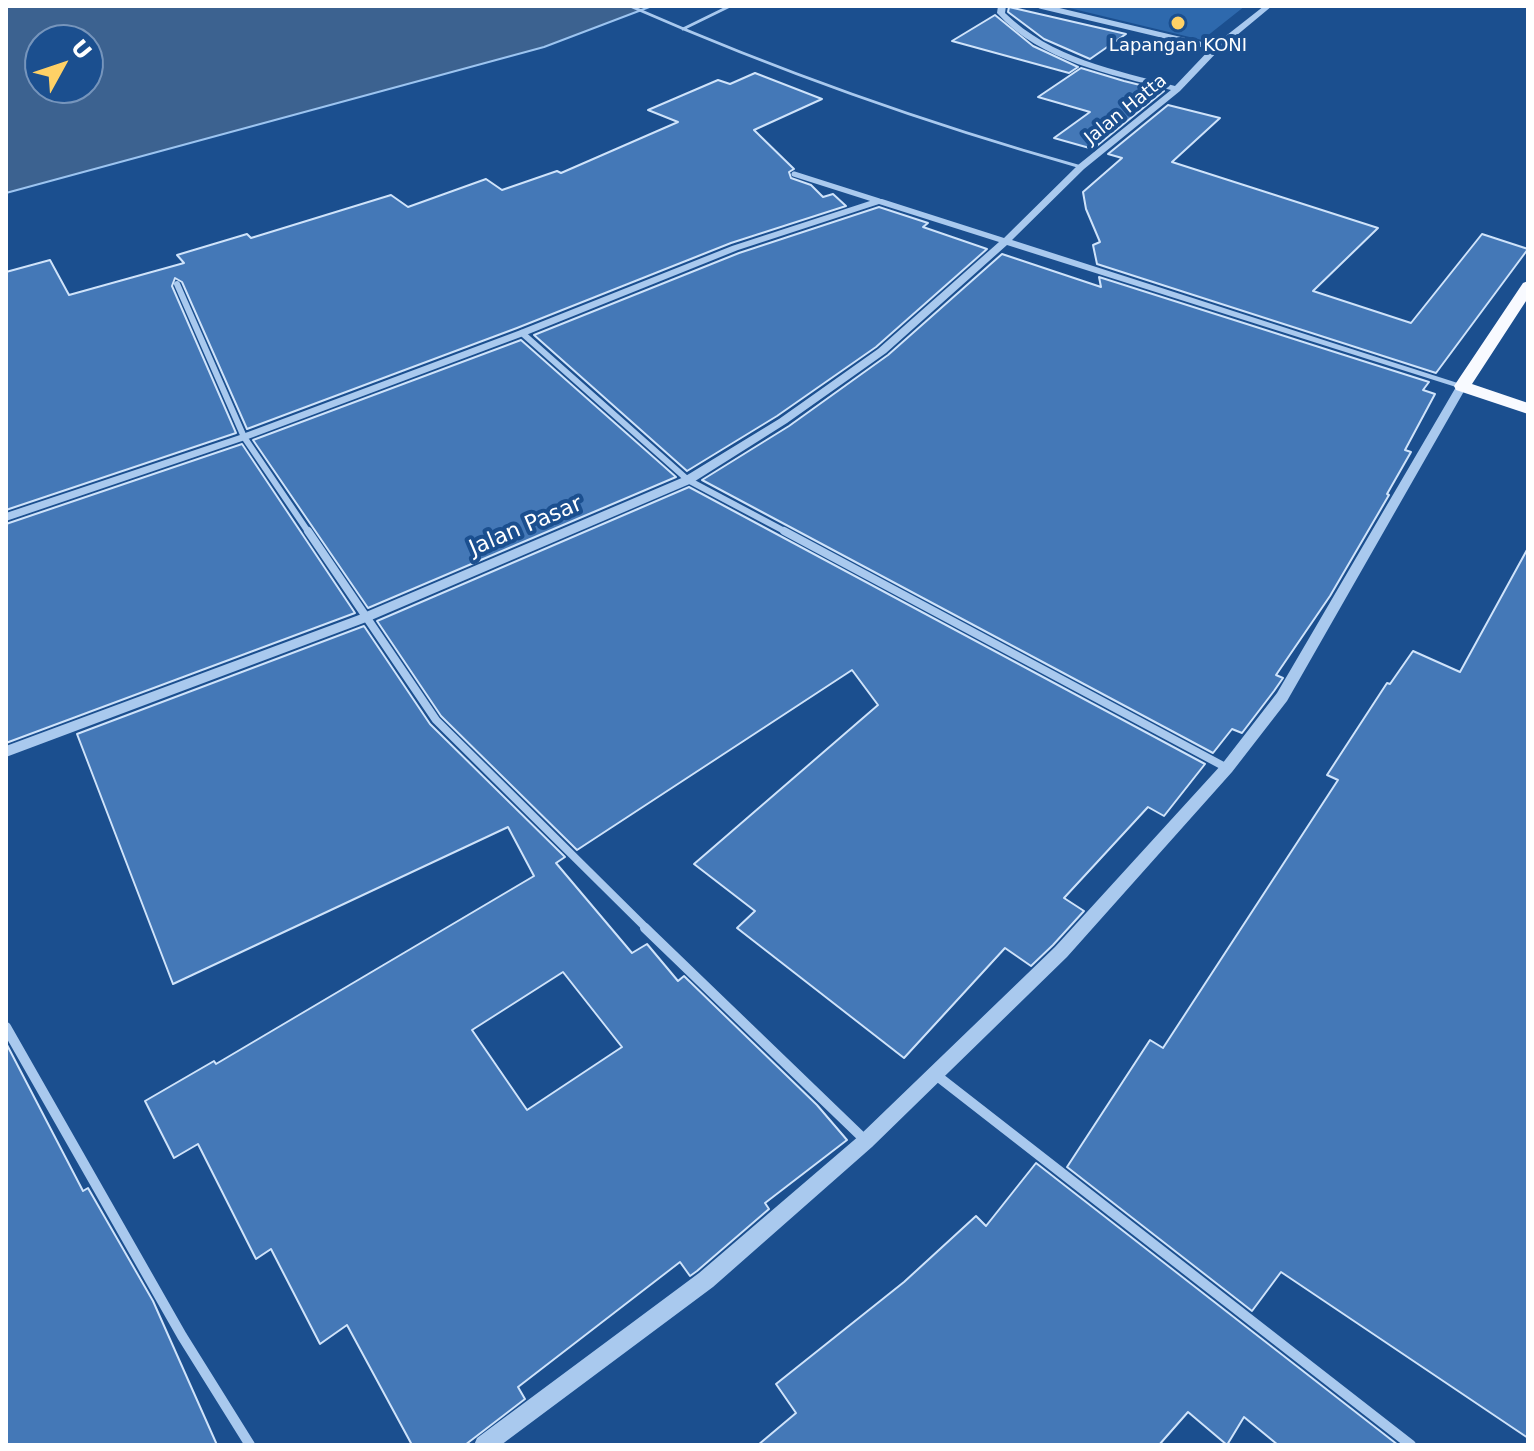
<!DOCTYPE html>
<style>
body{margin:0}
#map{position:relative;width:1534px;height:1451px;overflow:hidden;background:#1b4f8f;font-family:"DejaVu Sans",sans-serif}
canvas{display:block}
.frame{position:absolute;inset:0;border:8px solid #fff;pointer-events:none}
.north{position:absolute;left:24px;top:24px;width:80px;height:80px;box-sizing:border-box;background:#1b4f8f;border:2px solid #7695bc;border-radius:50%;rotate:50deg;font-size:22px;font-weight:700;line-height:32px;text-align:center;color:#fff}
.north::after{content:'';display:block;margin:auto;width:28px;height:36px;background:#ffd166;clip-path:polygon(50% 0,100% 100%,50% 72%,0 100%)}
</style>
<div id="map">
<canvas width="1534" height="1451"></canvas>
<div class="frame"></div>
<div class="north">U</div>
</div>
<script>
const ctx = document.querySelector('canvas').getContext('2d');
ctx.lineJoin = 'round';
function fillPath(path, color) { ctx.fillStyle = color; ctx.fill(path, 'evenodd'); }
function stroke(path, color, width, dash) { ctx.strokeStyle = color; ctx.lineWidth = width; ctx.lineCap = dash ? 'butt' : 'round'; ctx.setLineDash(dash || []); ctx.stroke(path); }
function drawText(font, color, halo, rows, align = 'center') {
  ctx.font = font + ' "DejaVu Sans",sans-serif'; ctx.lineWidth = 8; ctx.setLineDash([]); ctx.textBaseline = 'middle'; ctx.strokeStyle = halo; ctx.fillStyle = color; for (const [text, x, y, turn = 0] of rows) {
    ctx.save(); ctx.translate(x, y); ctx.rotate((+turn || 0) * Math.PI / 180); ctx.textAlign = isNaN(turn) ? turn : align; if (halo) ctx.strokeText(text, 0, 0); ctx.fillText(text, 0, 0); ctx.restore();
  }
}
fillPath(new Path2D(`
 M 1061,6 L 1245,6 L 1202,40 Z`), '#2e69ad');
const water = new Path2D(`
 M 6,6 L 652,6 L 544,47 L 6,193 ZM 40,40 L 88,40 L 88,88 L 40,88 Z`);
fillPath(water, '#3c6290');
stroke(water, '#9cc4f0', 2);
const building = new Path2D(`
 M 1009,7 L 1126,34 L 1090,59 L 1044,39 L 1008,12 Z
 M 995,15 L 1033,46 L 1078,67 L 1069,73 L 952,41 Z
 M 1081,68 L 1124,81 L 1164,91 L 1093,149 L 1054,138 L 1090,112 L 1038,97 Z
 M 755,73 L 822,99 L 754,130 L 794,169 L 789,172 L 791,178 L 811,185 L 823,197 L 833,194 L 846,206 L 731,243 L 517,328 L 247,429 L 182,282 L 175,278 L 172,286 L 236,433 L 6,510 L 6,272 L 50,260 L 69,295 L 184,263 L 177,255 L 247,234 L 251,238 L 391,195 L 408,207 L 486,179 L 502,190 L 557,171 L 561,173 L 678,122 L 648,110 L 718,80 L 730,84 Z
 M 1168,105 L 1220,118 L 1172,162 L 1378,228 L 1313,291 L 1411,323 L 1482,234 L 1528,249 L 1436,373 L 1097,264 L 1093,245 L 1100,242 L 1086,209 L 1083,192 L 1122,158 L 1108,154 Z
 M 879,207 L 928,223 L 923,227 L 987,249 L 876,347 L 777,416 L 687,471 L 534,335 L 739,253 Z
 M 1002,254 L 1101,287 L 1099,277 L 1429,382 L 1423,390 L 1435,394 L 1405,450 L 1411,452 L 1387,494 L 1389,495 L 1330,596 L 1276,675 L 1283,678 L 1274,691 L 1242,733 L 1232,729 L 1213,753 L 702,480 L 789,426 L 888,355 Z
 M 521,340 L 676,477 L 368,608 L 253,440 Z
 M 242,444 L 355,613 L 6,743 L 6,524 Z
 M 689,487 L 1205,764 L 1164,816 L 1148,807 L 1064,898 L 1084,911 L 1053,945 L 1031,966 L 1005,948 L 904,1058 L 737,928 L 755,911 L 694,864 L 878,705 L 852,670 L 577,850 L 441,716 L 377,621 Z
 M 1528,548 L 1528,1438 L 1281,1272 L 1252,1311 L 1067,1167 L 1150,1040 L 1163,1048 L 1338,780 L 1327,775 L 1387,683 L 1390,684 L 1413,651 L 1460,672 Z
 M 364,626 L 430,724 L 565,857 L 556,863 L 632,953 L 647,944 L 678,981 L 684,976 L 817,1105 L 847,1140 L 765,1203 L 769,1209 L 697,1271 L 690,1276 L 680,1262 L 518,1387 L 525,1399 L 465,1445 L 412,1445 L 347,1325 L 320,1344 L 271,1249 L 256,1259 L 198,1144 L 174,1158 L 145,1101 L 214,1061 L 216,1064 L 534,876 L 508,827 L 173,984 L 77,734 ZM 563,972 L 622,1047 L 527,1110 L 472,1030 Z
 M 6,1043 L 83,1191 L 88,1188 L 153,1301 L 217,1445 L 6,1445 Z
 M 1036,1163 L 1398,1445 L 1278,1445 L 1244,1417 L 1227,1445 L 1188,1412 L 1159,1445 L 758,1445 L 796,1413 L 776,1384 L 904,1282 L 976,1216 L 986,1226 Z`);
fillPath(building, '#4478b7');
stroke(building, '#cfe3fa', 2);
stroke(new Path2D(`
 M 630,6 C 776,70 928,124 1081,167
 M 683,29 L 730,6`), '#a9c9ee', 3);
stroke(new Path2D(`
 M 1040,6 L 1216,48
 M 794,174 L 879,201`), '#a9c9ee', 5);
stroke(new Path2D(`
 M 177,284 L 244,437 L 309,533
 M 522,333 L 688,480 L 788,533`), '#a9c9ee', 6);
stroke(new Path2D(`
 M 308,531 L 436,720 L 648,930
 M 784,531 L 1227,768`), '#a9c9ee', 8);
stroke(new Path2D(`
 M 645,928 L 866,1141
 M 6,1027 L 182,1336 L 250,1445
 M 936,1075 L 1411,1445`), '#a9c9ee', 10);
fillPath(new Path2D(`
 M 998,6 L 1006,6 L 1005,13 C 1051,58 1115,70 1175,86 L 1213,46 L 1264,6 L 1272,6 L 1219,50 L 1180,91 L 1084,169 L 1012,240 L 1467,386 L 1287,701 L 1232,772 L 1067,957 L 872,1147 L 713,1287 L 501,1445 L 474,1445 L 477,1438 L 699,1273 L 860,1135 L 1055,947 L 1222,764 L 1277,693 L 1456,387 L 1007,245 L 886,353 L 787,423 L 692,483 L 369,621 L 6,757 L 6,746 L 359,615 L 684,477 L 779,419 L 878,349 L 999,242 L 879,204 L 738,250 L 526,335 L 248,439 L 6,521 L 6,513 L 240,435 L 518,331 L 732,246 L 876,199 L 882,199 L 1004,238 L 1078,165 L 1171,90 C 1110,74 1041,62 997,13 Z`), '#a9c9ee');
fillPath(new Path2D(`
 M 1528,281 L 1528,298 L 1472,384 L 1528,403 L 1528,414 L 1456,390 L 1454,386 L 1523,283 Z`), '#f8faff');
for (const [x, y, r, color] of [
 [1178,23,8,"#ffd166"]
]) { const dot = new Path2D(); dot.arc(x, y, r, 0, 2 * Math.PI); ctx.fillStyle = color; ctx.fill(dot); stroke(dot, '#1b4f8f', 3); }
drawText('18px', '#fff', '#1b4f8f', [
 ["Lapangan KONI",1178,46]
]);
drawText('18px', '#fff', '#1b4f8f', [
 ["Jalan Hatta",1126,110,-39]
]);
drawText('22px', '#fff', '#1b4f8f', [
 ["Jalan Pasar",526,527,-23]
]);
</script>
